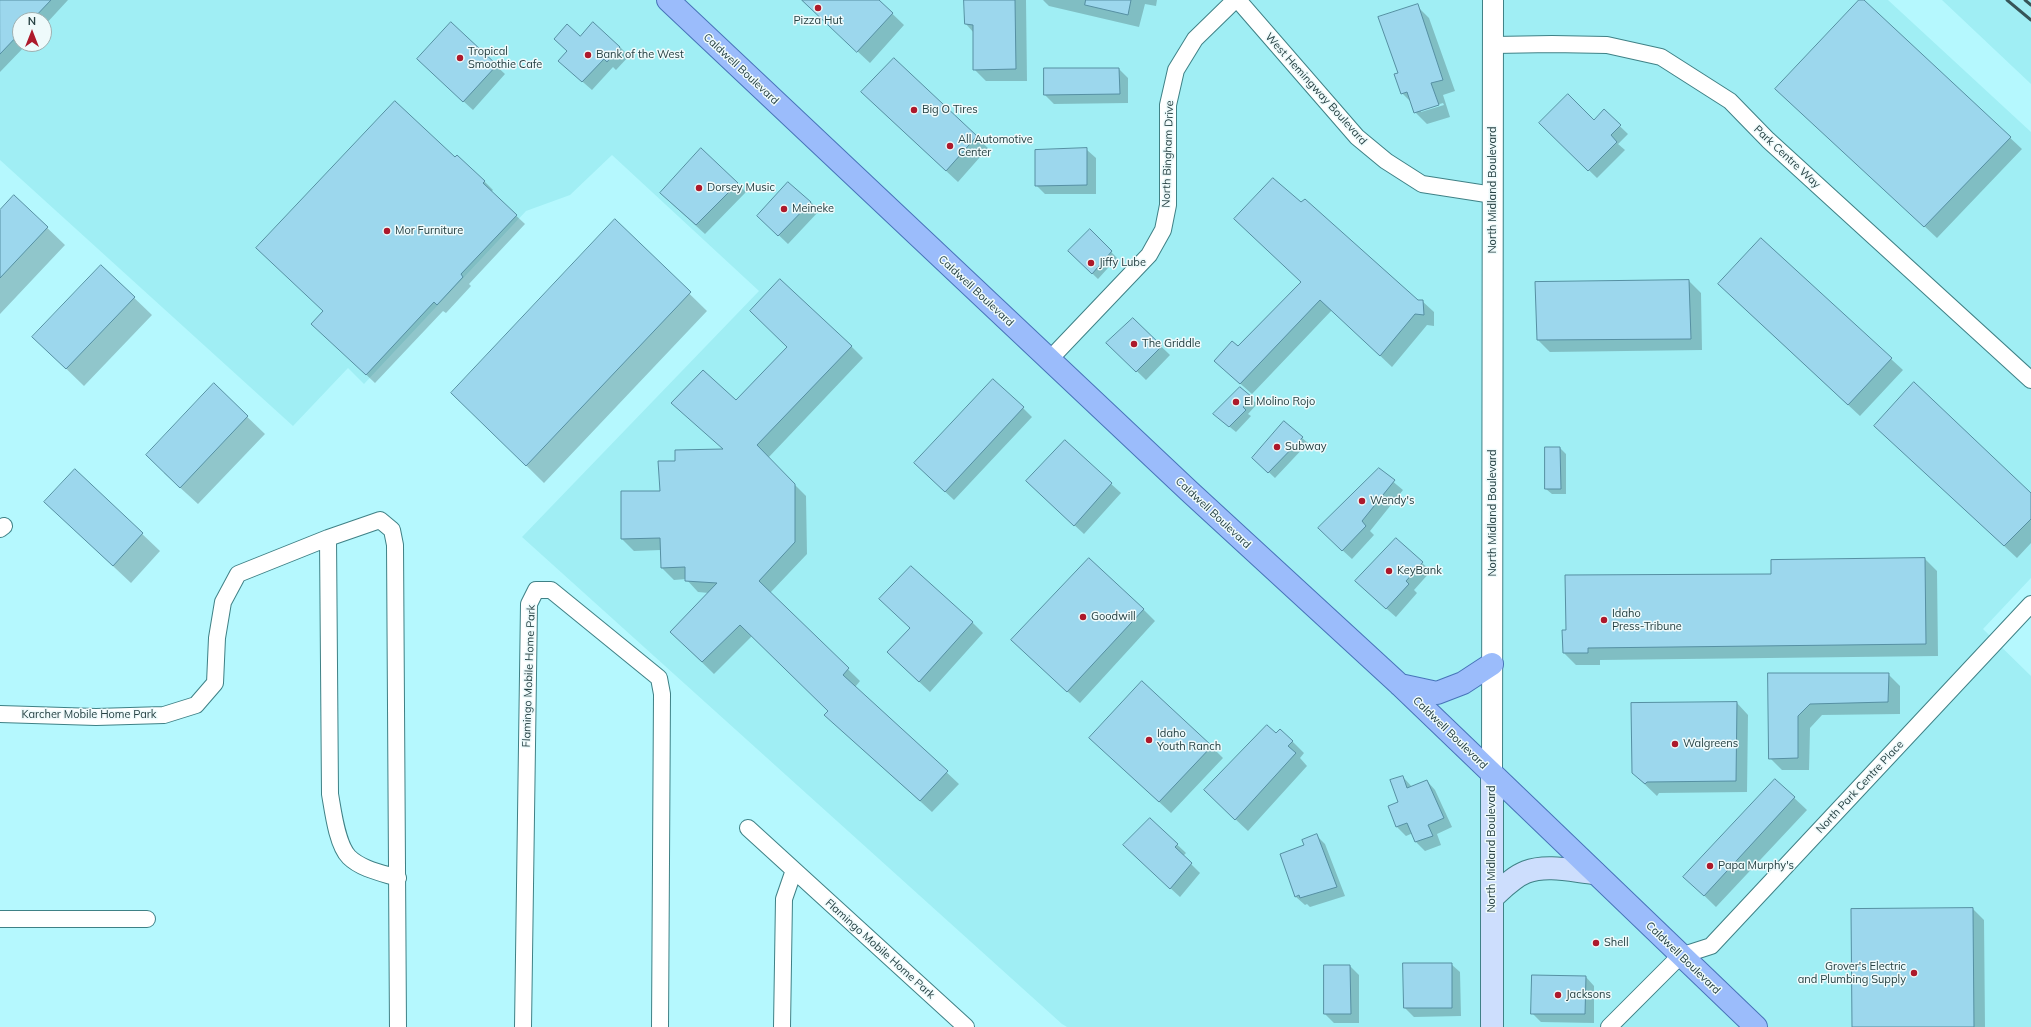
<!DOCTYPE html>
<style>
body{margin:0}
#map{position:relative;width:2031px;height:1027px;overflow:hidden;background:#b5f8fe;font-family:Mulish,sans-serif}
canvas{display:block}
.north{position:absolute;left:12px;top:12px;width:40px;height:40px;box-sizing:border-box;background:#eefafb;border:1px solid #9eb0b1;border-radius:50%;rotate:0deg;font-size:11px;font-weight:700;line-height:16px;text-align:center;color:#264143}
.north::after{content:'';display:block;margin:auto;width:14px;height:18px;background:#ad192b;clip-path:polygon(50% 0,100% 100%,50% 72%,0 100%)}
</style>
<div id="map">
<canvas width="2031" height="1027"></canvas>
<div class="north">N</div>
</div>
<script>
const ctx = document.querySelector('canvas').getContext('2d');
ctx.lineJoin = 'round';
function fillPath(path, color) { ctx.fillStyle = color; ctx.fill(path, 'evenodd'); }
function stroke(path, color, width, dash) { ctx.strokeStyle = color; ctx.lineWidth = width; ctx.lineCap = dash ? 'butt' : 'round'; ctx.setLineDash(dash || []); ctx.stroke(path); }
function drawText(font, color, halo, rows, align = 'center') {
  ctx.font = font + ' Mulish,sans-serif'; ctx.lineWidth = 3; ctx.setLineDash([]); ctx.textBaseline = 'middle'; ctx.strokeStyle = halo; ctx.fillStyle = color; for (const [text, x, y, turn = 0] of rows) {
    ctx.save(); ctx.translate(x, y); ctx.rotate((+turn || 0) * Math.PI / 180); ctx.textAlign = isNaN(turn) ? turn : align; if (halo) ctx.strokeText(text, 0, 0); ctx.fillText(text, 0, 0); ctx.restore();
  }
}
fillPath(new Path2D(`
 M 0,0 L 1888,0 L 2031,132 L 2031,578 L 1983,629 L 2031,676 L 2031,1027 L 1067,1027 L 1062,1024 L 522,537 L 759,291 L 612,155 L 570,195 L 526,211 L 364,384 L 348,368 L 293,426 L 0,160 ZM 20,20 L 44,20 L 44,44 L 20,44 Z
 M 1942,0 L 2031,0 L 2031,84 Z`), '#a0eef4');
fillPath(new Path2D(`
 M 0,0 L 68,0 L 44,26 L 44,20 L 20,20 L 20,44 L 27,44 L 0,72 Z
 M 802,0 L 878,0 L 904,25 L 870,63 Z
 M 965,0 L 1026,0 L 1027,81 L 986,81 L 974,69 L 974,33 L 966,24 Z
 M 1043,0 L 1157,0 L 1156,6 L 1145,4 L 1139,27 L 1049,6 Z
 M 1860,0 L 1863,0 L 2022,149 L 1937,238 L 1789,100 Z
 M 1417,6 L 1429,18 L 1455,91 L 1443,95 L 1450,117 L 1427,124 L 1415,112 L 1412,103 L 1402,93 L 1400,74 ZM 1443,103 L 1444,105 L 1421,112 L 1421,110 Z
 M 451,24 L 505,74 L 473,110 L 427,68 Z
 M 580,38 L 620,47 L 629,56 L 616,70 L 613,67 L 592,90 L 568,69 Z
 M 1119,69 L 1128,78 L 1128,103 L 1054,104 L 1045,95 Z
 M 874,104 L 976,137 L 988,148 L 958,182 Z
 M 1604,111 L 1628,134 L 1618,144 L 1625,150 L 1597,178 L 1540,123 L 1594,121 Z
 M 1087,150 L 1096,158 L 1096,194 L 1045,194 L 1036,185 Z
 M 455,158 L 484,181 L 493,190 L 491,192 L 525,224 L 469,284 L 471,286 L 446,313 L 443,311 L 375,383 L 322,333 Z
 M 737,183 L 746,192 L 705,234 L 670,202 Z
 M 14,196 L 65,245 L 0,314 L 0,211 Z
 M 811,202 L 819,211 L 788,244 L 767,224 Z
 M 615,221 L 707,311 L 544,483 L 470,410 Z
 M 1090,230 L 1117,258 L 1098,279 L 1069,251 Z
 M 101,266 L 152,315 L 84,386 L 51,354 Z
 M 1689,281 L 1701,293 L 1702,350 L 1550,352 L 1538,340 Z
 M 1302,282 L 1422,301 L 1434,312 L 1434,326 L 1427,325 L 1392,367 L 1332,310 L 1252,394 L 1227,372 L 1238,348 Z
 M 1731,296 L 1891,359 L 1903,370 L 1860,416 Z
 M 1133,319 L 1170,355 L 1146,380 L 1108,343 Z
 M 851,346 L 863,358 L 768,458 L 806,496 L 807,554 L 770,593 L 860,681 L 855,687 L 959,784 L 932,812 L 837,726 L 829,711 L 752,636 L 714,674 L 683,644 L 709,593 L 698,592 L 686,579 L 674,580 L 662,568 L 661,550 L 634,551 L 622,539 L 661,492 L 676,462 L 724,450 L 673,403 L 736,401 Z
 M 214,385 L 265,434 L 198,504 L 164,473 Z
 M 1251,398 L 1257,404 L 1248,414 L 1251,416 L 1236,432 L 1220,419 Z
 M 1023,408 L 1032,417 L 954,500 L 924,472 Z
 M 1887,437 L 2031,494 L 2031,543 L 2017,558 Z
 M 1302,438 L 1308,443 L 1275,478 L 1259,463 Z
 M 1065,442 L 1121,493 L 1084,534 L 1036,490 Z
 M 1560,448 L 1566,454 L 1566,494 L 1552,494 L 1546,489 Z
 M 75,470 L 160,551 L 131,583 L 63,519 Z
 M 1379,470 L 1403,490 L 1370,531 L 1374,535 L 1352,559 L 1328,537 Z
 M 1925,559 L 1937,571 L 1938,656 L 1600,660 L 1600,665 L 1576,665 L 1564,653 L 1567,631 L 1772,575 L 1772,561 Z
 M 1422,563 L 1431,571 L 1414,590 L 1417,593 L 1396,617 L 1365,590 Z
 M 1143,609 L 1155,621 L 1080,703 L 1024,652 Z
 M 972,622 L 983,633 L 930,692 L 899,663 Z
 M 1769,674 L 1888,674 L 1900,686 L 1900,714 L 1822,715 L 1810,728 L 1809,770 L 1782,770 L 1770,758 Z
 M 1737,703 L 1748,715 L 1747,792 L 1659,793 L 1657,796 L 1633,773 Z
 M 1276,735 L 1292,741 L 1304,753 L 1300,758 L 1307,766 L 1248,831 L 1217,802 Z
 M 1090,738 L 1211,746 L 1223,758 L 1171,813 Z
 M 1403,777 L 1412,787 L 1427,781 L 1435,790 L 1452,827 L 1437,834 L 1441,845 L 1425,851 L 1416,842 L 1413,833 L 1406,836 L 1397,827 L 1389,806 L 1399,802 Z
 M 1775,780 L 1807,810 L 1716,907 L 1685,877 Z
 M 1150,819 L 1186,853 L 1183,856 L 1200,873 L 1180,897 L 1133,854 Z
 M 1316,835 L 1325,844 L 1345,896 L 1310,907 L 1307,904 L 1305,905 L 1296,897 L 1305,846 Z
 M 1973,909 L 1984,920 L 1985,1027 L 1853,1027 Z
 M 1451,964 L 1460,972 L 1461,1016 L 1414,1017 L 1405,1008 Z
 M 1325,966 L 1350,966 L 1359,975 L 1359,1023 L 1334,1023 L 1325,1014 Z
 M 1586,977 L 1594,986 L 1594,1023 L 1541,1022 L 1532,1013 Z`), '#0003');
const building = new Path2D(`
 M 0,0 L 51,0 L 32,20 L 20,20 L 20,33 L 0,54 Z
 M 802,0 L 879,0 L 893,13 L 857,52 Z
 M 964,0 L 1015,0 L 1016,69 L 973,70 L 973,25 L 965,24 Z
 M 1086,0 L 1131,0 L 1128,15 L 1085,5 Z
 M 1859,0 L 1864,0 L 2011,137 L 1924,227 L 1775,89 Z
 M 1418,4 L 1443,80 L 1431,83 L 1439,105 L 1414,113 L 1407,92 L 1401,94 L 1394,74 L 1398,73 L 1378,17 Z
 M 451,22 L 497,65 L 463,102 L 417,59 Z
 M 593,22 L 620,47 L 607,62 L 604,59 L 582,82 L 558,61 L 567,51 L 554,39 L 567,24 L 580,36 Z
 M 894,58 L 977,136 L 946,171 L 861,92 Z
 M 1044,68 L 1119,68 L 1120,94 L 1044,95 Z
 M 1568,94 L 1594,120 L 1604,109 L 1621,125 L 1611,135 L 1617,142 L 1588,171 L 1539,123 Z
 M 395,101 L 455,157 L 457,155 L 485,181 L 483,183 L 517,215 L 461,274 L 463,277 L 437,305 L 434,302 L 366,375 L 311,324 L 323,311 L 256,248 Z
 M 701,148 L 738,183 L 696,225 L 660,193 Z
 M 1087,148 L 1087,185 L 1035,186 L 1035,150 Z
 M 1273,178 L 1301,202 L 1305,199 L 1418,300 L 1423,300 L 1424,315 L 1415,314 L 1380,356 L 1320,300 L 1240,384 L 1214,361 L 1232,341 L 1238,346 L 1301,282 L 1234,219 Z
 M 788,182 L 811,202 L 778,236 L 757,216 Z
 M 14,195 L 48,227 L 0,278 L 0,210 Z
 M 615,219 L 691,292 L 526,466 L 451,393 Z
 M 1090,229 L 1112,251 L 1092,274 L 1068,251 Z
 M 1761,238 L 1892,358 L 1848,405 L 1718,284 Z
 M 101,265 L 135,297 L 66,369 L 32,337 Z
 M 780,279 L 852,346 L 757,445 L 795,484 L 795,542 L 759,581 L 849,668 L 843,675 L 948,771 L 920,801 L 824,715 L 828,711 L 740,625 L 702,662 L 670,632 L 717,583 L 685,581 L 685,567 L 661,568 L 660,538 L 621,539 L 621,491 L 660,491 L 658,461 L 675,461 L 675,450 L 723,449 L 671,403 L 703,370 L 736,400 L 787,347 L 750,311 Z
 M 1689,280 L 1691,339 L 1537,340 L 1535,282 Z
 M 1133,318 L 1162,346 L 1136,372 L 1106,343 Z
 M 993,379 L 1024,407 L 945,492 L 914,463 Z
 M 1914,382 L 2031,493 L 2031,519 L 2004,546 L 1874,426 Z
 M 214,383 L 248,416 L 180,488 L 146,455 Z
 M 1240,387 L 1252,397 L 1243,407 L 1246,410 L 1229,427 L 1213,414 Z
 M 1284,421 L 1303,437 L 1268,473 L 1252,458 Z
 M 1065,440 L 1112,483 L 1074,526 L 1026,481 Z
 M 1545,447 L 1560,447 L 1561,489 L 1545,489 Z
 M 1379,468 L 1395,480 L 1362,521 L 1366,526 L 1342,551 L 1318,528 Z
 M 75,469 L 143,533 L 113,566 L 44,502 Z
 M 1396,538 L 1423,562 L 1406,581 L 1409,584 L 1386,609 L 1355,581 Z
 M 1089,558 L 1144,609 L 1067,692 L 1011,640 Z
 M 1925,558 L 1926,644 L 1588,648 L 1588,653 L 1563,653 L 1562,630 L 1566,630 L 1565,575 L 1771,574 L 1771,560 Z
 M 911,566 L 973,622 L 919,682 L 887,652 L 910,628 L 879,599 Z
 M 1768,673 L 1889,673 L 1888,702 L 1810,704 L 1798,716 L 1798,758 L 1769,759 Z
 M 1142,681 L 1212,746 L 1159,802 L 1089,738 Z
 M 1737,702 L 1736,781 L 1647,782 L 1645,784 L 1632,773 L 1631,703 Z
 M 1267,725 L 1276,733 L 1280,729 L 1293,741 L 1288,746 L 1296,753 L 1235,820 L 1204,790 Z
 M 1403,776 L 1407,788 L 1427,780 L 1444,818 L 1428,825 L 1433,836 L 1415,842 L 1407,823 L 1396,827 L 1388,806 L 1398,802 L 1390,780 Z
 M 1775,779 L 1795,797 L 1704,896 L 1683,877 Z
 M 1150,818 L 1178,844 L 1175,847 L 1192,863 L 1170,889 L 1123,845 Z
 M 1317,834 L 1337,887 L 1300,898 L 1299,895 L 1295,897 L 1280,854 L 1304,845 L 1302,840 Z
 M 1973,908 L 1974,1027 L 1852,1027 L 1851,909 Z
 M 1403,963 L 1452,963 L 1452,1008 L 1404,1008 Z
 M 1324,965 L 1350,965 L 1351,1014 L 1324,1014 Z
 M 1532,975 L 1586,976 L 1585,1014 L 1531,1014 Z`);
fillPath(building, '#9cd7ed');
stroke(building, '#5690a3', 1);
const minor = new Path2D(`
 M 1238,0 L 1357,137 L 1386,161 L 1422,184 L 1493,195
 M 1494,45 L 1552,44 L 1607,45 L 1661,57 L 1730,101 L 1768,140 L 2031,380
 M 1049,360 L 1149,255 L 1163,230 L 1168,205 L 1168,105 L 1176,70 L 1195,39 L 1235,0
 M 0,529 L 4,526
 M 328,538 L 330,794 C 333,811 337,845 349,857 C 361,869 382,873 398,878
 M 0,714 L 96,717 L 164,715 L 196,705 L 215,683 L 217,638 L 223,602 L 238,574 L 328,538 L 380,520 L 392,530 L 395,545 L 398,1027
 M 748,828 L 966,1027
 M 0,919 L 147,919
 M 523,1027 L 529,604 L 536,590 L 551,590 L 659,678 L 662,694 L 660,1027
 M 782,1027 L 784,899 L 794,870
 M 1609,1027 L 1680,956 L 1711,946 L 2031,604`);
const tertiary = new Path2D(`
 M 1492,775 L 1493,0`);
const secondary = new Path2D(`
 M 1492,898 C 1502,889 1513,877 1526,872 C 1547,864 1573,871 1595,873
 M 1492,1027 L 1492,775`);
const primary = new Path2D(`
 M 668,0 L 1189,491 L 1400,685 L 1756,1027
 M 1400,685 L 1437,693 L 1463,683 L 1492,664`);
stroke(minor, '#3f8186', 18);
stroke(tertiary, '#3f8186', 22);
stroke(secondary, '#3f8186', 24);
stroke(primary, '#4774b9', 24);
stroke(minor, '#fff', 16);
stroke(tertiary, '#fff', 20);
stroke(secondary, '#cddefd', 22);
stroke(primary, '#9bbcfb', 22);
stroke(new Path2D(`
 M 2007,0 L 2031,20
 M 2025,0 L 2031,5`), '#365558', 3);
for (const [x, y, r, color] of [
 [818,8,4,"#ad192b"],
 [588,55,4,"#ad192b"],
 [460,58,4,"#ad192b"],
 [914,110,4,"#ad192b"],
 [950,146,4,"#ad192b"],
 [699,188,4,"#ad192b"],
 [784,209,4,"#ad192b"],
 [387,231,4,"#ad192b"],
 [1091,263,4,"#ad192b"],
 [1134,344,4,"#ad192b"],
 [1236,402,4,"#ad192b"],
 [1277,447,4,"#ad192b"],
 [1362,501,4,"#ad192b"],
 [1389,571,4,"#ad192b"],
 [1083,617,4,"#ad192b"],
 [1604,620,4,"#ad192b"],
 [1149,740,4,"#ad192b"],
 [1675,744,4,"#ad192b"],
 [1710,866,4,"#ad192b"],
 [1596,943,4,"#ad192b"],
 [1914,973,4,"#ad192b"],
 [1558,995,4,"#ad192b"]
]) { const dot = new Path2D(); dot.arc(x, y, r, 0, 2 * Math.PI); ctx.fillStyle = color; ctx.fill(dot); stroke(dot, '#eefafb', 1.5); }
drawText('11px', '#264143', '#eefafb', [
 ["Pizza Hut",818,21,"center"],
 ["Tropical",468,52],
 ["Smoothie Cafe",468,65],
 ["Bank of the West",596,55],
 ["Big O Tires",922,110],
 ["All Automotive",958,140],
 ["Center",958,153],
 ["Dorsey Music",707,188],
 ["Meineke",792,209],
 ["Mor Furniture",395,231],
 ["Jiffy Lube",1099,263],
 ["The Griddle",1142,344],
 ["El Molino Rojo",1244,402],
 ["Subway",1285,447],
 ["Wendy's",1370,501],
 ["KeyBank",1397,571],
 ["Idaho",1612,614],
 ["Press-Tribune",1612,627],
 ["Goodwill",1091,617],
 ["Idaho",1157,734],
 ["Youth Ranch",1157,747],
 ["Walgreens",1683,744],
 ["Papa Murphy's",1718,866],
 ["Shell",1604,943],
 ["Grover's Electric",1906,967,"right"],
 ["and Plumbing Supply",1906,980,"right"],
 ["Jacksons",1566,995]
], 'left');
drawText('11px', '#264143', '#eefafb', [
 ["Caldwell Boulevard",741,69,43],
 ["West Hemingway Boulevard",1316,89,48],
 ["North Bingham Drive",1168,154,-88],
 ["Park Centre Way",1787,157,43],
 ["North Midland Boulevard",1493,190,-90],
 ["Caldwell Boulevard",976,291,43],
 ["Caldwell Boulevard",1213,513,43],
 ["North Midland Boulevard",1493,513,-90],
 ["Flamingo Mobile Home Park",529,676,-88],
 ["Karcher Mobile Home Park",89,715],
 ["Caldwell Boulevard",1450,733,44],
 ["North Park Centre Place",1860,787,-47],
 ["North Midland Boulevard",1492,849,-90],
 ["Flamingo Mobile Home Park",880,949,42],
 ["Caldwell Boulevard",1683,958,44]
]);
</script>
